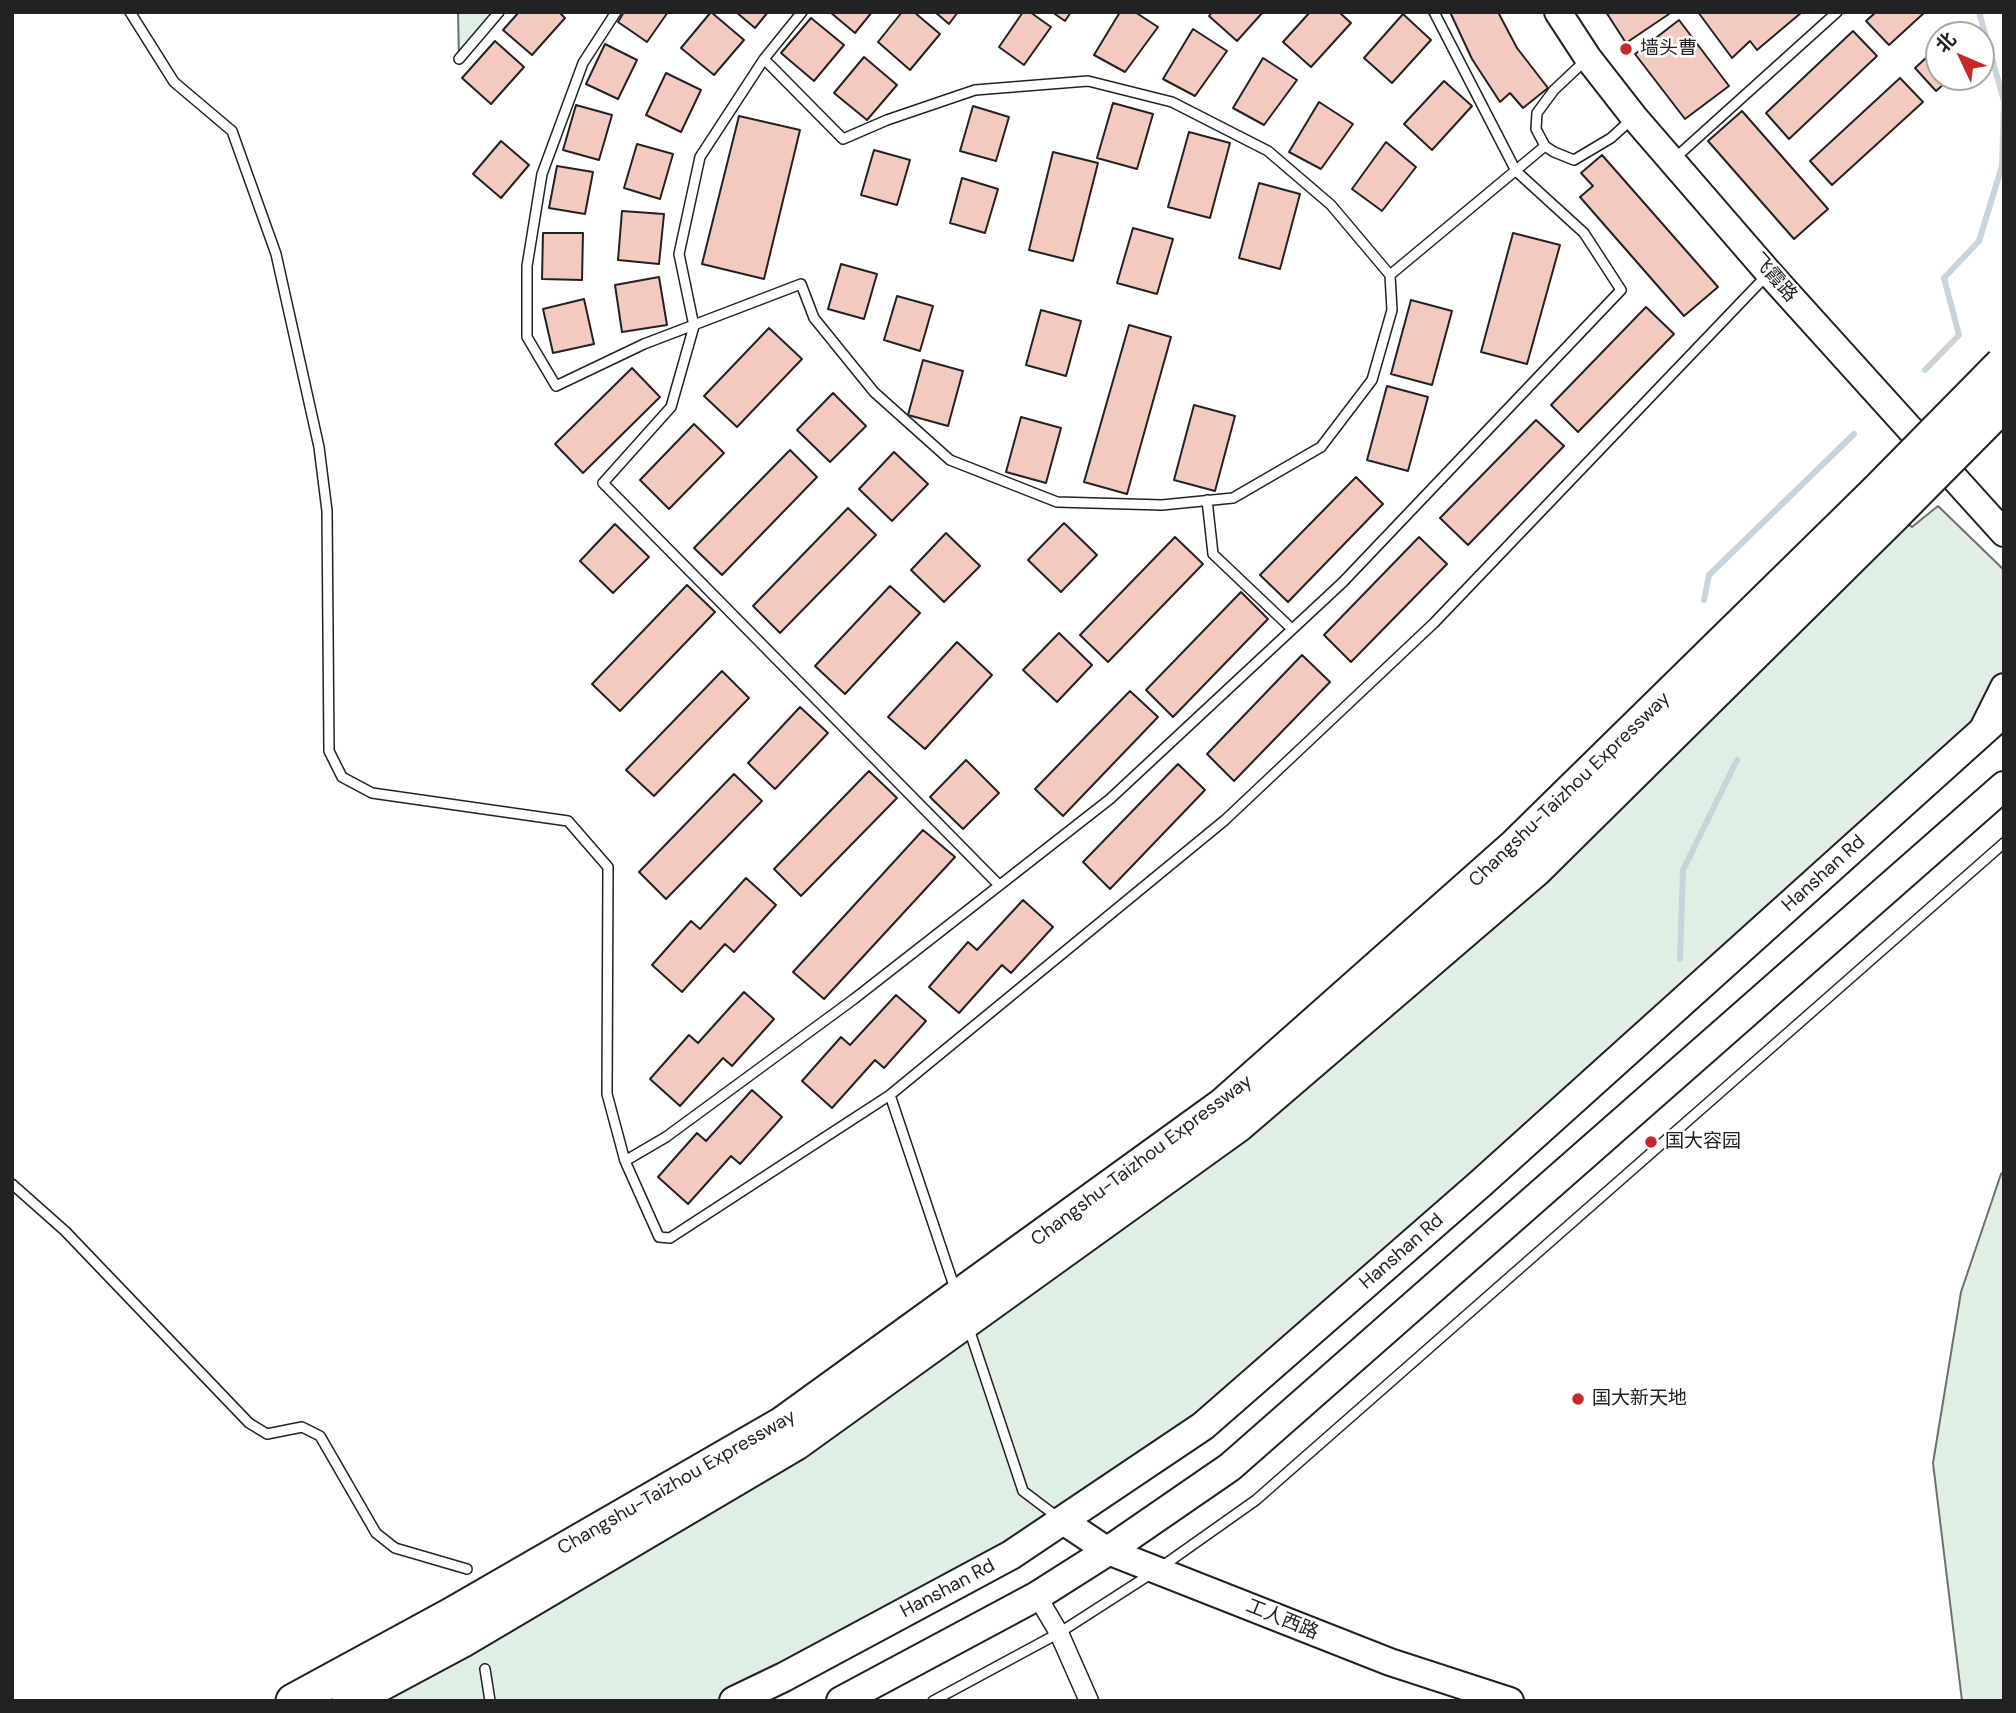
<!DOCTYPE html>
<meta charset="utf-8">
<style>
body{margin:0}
#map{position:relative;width:2016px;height:1713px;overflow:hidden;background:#fff;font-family:"DM Sans","Noto Sans SC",sans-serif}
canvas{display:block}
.frame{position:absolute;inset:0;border:14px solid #222;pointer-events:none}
.north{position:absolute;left:1925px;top:21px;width:70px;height:70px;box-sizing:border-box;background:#fff;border:2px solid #a7a7a7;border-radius:50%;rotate:314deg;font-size:19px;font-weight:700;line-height:28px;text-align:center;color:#222}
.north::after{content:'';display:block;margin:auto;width:24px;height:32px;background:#c62828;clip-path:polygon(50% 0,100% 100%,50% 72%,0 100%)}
</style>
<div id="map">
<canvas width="2016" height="1713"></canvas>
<div class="frame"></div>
<div class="north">北</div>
</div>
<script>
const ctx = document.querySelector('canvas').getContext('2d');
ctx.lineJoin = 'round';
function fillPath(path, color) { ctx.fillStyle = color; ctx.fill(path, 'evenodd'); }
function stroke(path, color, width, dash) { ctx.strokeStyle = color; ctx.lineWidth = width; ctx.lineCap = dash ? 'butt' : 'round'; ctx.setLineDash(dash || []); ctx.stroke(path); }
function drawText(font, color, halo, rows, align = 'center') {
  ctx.font = font + ' "DM Sans","Noto Sans SC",sans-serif'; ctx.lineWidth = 5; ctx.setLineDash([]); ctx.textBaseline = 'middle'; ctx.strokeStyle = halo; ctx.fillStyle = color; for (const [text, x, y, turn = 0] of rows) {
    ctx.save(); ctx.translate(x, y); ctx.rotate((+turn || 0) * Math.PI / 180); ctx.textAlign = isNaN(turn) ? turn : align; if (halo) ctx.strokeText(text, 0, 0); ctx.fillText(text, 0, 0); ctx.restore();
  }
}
const green = new Path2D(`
 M 458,12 L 499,12 L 459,59 Z
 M 1938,506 L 2004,570 L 2004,687 L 1982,731 L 1480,1184 L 1063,1521 L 734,1701 L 349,1701 L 1238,1125 L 1896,513 L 1912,527 Z
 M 2004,1172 L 2004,1701 L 1962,1701 L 1933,1463 L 1961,1292 L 2001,1174 Z`);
fillPath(green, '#e0efe3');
stroke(green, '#6f6f6f', 2);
stroke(new Path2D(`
 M 1979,12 L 2004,101
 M 1925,370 L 1959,335 L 1944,278 L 1979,241 L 2002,166 L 2004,102
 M 1704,600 L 1709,575 L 1854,434
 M 1680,959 L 1683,870 L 1737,760`), '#c7d3dd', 6);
const building = new Path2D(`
 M 519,12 L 559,12 L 565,18 L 532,55 L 503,30 Z
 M 624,12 L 668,12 L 647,42 L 618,22 Z
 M 711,12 L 744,40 L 714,75 L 681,48 Z
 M 736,12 L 768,12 L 755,28 Z
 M 830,12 L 872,12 L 855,33 Z
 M 902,12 L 914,12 L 940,34 L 910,70 L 878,42 Z
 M 935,12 L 958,12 L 949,24 Z
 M 1023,12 L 1030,12 L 1051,27 L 1024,65 L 999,47 Z
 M 1052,12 L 1071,12 L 1065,21 Z
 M 1120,12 L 1135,12 L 1158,27 L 1125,72 L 1094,55 Z
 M 1212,12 L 1263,12 L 1237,41 L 1209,16 Z
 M 1310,12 L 1339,12 L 1351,23 L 1311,67 L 1283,42 Z
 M 1450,12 L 1498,12 L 1517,48 L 1548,88 L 1523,108 L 1510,93 L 1500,102 L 1472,59 Z
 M 1606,12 L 1667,12 L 1669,14 L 1626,43 Z
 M 1698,12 L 1802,12 L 1757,50 L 1750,41 L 1732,58 Z
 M 1876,12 L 1925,12 L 1889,45 L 1866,21 Z
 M 1403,14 L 1431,40 L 1392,83 L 1364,58 Z
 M 811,18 L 844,45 L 814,81 L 781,53 Z
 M 1679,20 L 1729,86 L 1685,119 L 1635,54 Z
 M 1193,29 L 1227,51 L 1195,96 L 1163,79 Z
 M 1853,31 L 1877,56 L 1789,139 L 1766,113 Z
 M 495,41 L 524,67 L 491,104 L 462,78 Z
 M 605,44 L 637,60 L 618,99 L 586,84 Z
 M 1939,46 L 1939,77 L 1952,77 L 1936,91 L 1915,68 Z
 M 864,57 L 897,85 L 867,120 L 834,93 Z
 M 1263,58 L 1297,80 L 1264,125 L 1233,108 Z
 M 666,73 L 701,90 L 681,132 L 646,115 Z
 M 1900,78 L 1923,102 L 1832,185 L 1810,161 Z
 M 1444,81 L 1472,106 L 1432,150 L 1404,124 Z
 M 1319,102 L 1353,124 L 1321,169 L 1289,152 Z
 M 1113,103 L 1153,114 L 1137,169 L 1097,158 Z
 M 576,105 L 612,115 L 599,160 L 563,150 Z
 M 973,106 L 1009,117 L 996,161 L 960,151 Z
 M 1742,111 L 1828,209 L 1794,239 L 1708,141 Z
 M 739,116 L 800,130 L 764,279 L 702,264 Z
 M 1189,132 L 1230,143 L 1210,218 L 1168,207 Z
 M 501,141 L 529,165 L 501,198 L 473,174 Z
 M 1386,142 L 1416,167 L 1382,211 L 1352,189 Z
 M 637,144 L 673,154 L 660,199 L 624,188 Z
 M 874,150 L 910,160 L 897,205 L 861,195 Z
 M 1053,152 L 1098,163 L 1073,261 L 1029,250 Z
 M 1602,155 L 1718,287 L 1684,316 L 1580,197 L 1593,186 L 1581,173 Z
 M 557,166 L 593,172 L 585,214 L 549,208 Z
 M 962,178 L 998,189 L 985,233 L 950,223 Z
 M 1259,183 L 1300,194 L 1280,269 L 1239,258 Z
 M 622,211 L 664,214 L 659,264 L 618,260 Z
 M 1133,228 L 1173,239 L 1157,294 L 1117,283 Z
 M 543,233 L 583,233 L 582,280 L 542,279 Z
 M 1513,233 L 1560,245 L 1527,364 L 1481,352 Z
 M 841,264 L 877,274 L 864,319 L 828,309 Z
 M 659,277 L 667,325 L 622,332 L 615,285 Z
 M 897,296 L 933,306 L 920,351 L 884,340 Z
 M 584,299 L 594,344 L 553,353 L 543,309 Z
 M 1411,300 L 1452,311 L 1432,385 L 1391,374 Z
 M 1646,307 L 1674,334 L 1578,432 L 1551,405 Z
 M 1041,310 L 1081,321 L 1066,376 L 1026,365 Z
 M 1129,325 L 1171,337 L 1127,494 L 1084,482 Z
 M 769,328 L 802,359 L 737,427 L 704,396 Z
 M 923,360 L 963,371 L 948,426 L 908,415 Z
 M 632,368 L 660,397 L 583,473 L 555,444 Z
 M 1387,386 L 1428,397 L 1408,471 L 1367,460 Z
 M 833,393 L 866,426 L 830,462 L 797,430 Z
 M 1194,405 L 1235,416 L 1215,491 L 1174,480 Z
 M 1021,417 L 1061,428 L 1046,483 L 1006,472 Z
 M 1536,420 L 1564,446 L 1468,545 L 1440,518 Z
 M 694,424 L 724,453 L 669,509 L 640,480 Z
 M 790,450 L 817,477 L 722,575 L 694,548 Z
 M 894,452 L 928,484 L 892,521 L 859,489 Z
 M 1356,477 L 1383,504 L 1288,602 L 1260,575 Z
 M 848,508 L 876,535 L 780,633 L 753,606 Z
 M 1064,523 L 1097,555 L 1061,592 L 1028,560 Z
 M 615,524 L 649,557 L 613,593 L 580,561 Z
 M 946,533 L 980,566 L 944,602 L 911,570 Z
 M 1175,537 L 1203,564 L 1108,662 L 1080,635 Z
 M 1419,537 L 1447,564 L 1351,662 L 1324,635 Z
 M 687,585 L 715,612 L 620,711 L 592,684 Z
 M 890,586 L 920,613 L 845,694 L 815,666 Z
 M 1241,592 L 1268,619 L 1173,717 L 1146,690 Z
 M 1059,633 L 1092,665 L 1057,702 L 1023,670 Z
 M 957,642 L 992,675 L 925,749 L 888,717 Z
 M 1302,655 L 1330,682 L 1234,781 L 1207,754 Z
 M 722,671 L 749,698 L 654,796 L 626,770 Z
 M 1130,691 L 1158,717 L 1063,816 L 1035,789 Z
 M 800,707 L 828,733 L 775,789 L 748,763 Z
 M 966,760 L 999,793 L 963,829 L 930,797 Z
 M 1178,764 L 1205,790 L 1110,889 L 1083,862 Z
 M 869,771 L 897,798 L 801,896 L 774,869 Z
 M 734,774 L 762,801 L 666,899 L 639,872 Z
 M 923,830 L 955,857 L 824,999 L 793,972 Z
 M 746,878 L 776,905 L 734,952 L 725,944 L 682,992 L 652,965 L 691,921 L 700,929 Z
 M 1023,900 L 1053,927 L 1011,973 L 1002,965 L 959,1013 L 929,987 L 968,942 L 977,950 Z
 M 744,992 L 774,1019 L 732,1066 L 723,1058 L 680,1106 L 650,1079 L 689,1035 L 698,1043 Z
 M 896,995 L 926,1021 L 884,1068 L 875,1060 L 832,1108 L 802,1081 L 841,1037 L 850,1045 Z
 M 752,1090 L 782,1117 L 740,1164 L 731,1156 L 688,1204 L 658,1177 L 697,1133 L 706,1141 Z`);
fillPath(building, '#f3c9c0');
stroke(building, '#222', 2);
const service = new Path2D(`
 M 130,12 L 174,82 L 232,131 L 276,254 L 319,447 L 327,511 L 329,751 L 342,777 L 372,793 L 568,821 L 608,867 L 607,1094 L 625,1161 L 659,1237 L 670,1238 L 890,1095 L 1225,820 L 1434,623 L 1768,274
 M 616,12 L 583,63 L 542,174 L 527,266 L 527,337 L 556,386 L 644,344 L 801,284 L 814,318 L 874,392 L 950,460 L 1057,502 L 1162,505 L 1233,498 L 1321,447 L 1372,380 L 1392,310 L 1390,275 L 1331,205 L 1268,151 L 1172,102 L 1088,81 L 975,90 L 887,120 L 843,139 L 764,59
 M 802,12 L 764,59 L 700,157 L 679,254 L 694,326 L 671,407 L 603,483 L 999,885
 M 459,59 L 499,12
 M 1587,59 L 1554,90 L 1537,113 L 1536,129 L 1545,146 L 1554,152 L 1574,160 L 1611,138 L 1633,118
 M 1674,159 L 1837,12
 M 1390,275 L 1545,146
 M 1207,500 L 1213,554 L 1292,629
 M 890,1095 L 955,1289
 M 625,1161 L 666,1137 L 854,999 L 1110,799 L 1343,582 L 1621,290 L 1584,233 L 1516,171 L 1434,12
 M 12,1184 L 65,1231 L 249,1423 L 267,1434 L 302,1427 L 320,1436 L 376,1533 L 395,1548 L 467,1569
 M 969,1329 L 1023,1491 L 1060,1519
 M 485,1669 L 490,1701
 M 933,1701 L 1059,1633 L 1157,1570 L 1256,1500 L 2004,843`);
const minor = new Path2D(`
 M 1037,1596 L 1059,1633 L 1089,1701`);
const secondary = new Path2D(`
 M 1558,12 L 1588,58 L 1634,117 L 1769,273 L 2004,533
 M 1982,731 L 2004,687
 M 1063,1521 L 1108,1551 L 1390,1662 L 1510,1701`);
const primary = new Path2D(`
 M 734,1701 L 784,1677 L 1011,1555 L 1203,1426 L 1480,1184 L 2004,712
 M 841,1701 L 1037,1596 L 1108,1551 L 1230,1467 L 2004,786`);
const motorway = new Path2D(`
 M 293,1701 L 451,1615 L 782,1424 L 1223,1105 L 1516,845 L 1876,492
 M 349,1701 L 461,1641 L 796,1443 L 1238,1125 L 1535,870 L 1896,513`);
stroke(service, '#222', 12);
stroke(minor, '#222', 21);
stroke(secondary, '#222', 30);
stroke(primary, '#222', 32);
stroke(motorway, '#222', 37);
stroke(service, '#fff', 9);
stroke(minor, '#fff', 18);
stroke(secondary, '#fff', 26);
stroke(primary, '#fff', 28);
stroke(motorway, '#fff', 33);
const motorwayBridge = new Path2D(`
 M 1876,492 L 2002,364
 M 1896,513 L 2004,404`);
stroke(motorwayBridge, '#222', 37, []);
stroke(motorwayBridge, '#fff', 33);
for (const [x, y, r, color] of [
 [1626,49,7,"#c62828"],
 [1651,1142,7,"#c62828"],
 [1578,1399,7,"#c62828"]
]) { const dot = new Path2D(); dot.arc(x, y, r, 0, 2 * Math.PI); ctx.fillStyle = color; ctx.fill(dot); stroke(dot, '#fff', 2.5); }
drawText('19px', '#222', '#fff', [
 ["墙头曹",1640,49],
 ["国大容园",1665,1142],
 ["国大新天地",1592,1399]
], 'left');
drawText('19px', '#222', '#fff', [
 ["飞霞路",1774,278,49],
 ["Changshu-Taizhou Expressway",1570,790,-44],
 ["Hanshan Rd",1824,874,-42],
 ["Changshu-Taizhou Expressway",1142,1161,-37],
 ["Hanshan Rd",1402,1252,-41],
 ["Changshu-Taizhou Expressway",677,1483,-30],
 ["Hanshan Rd",948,1589,-28],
 ["工人西路",1282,1620,22]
]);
</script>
